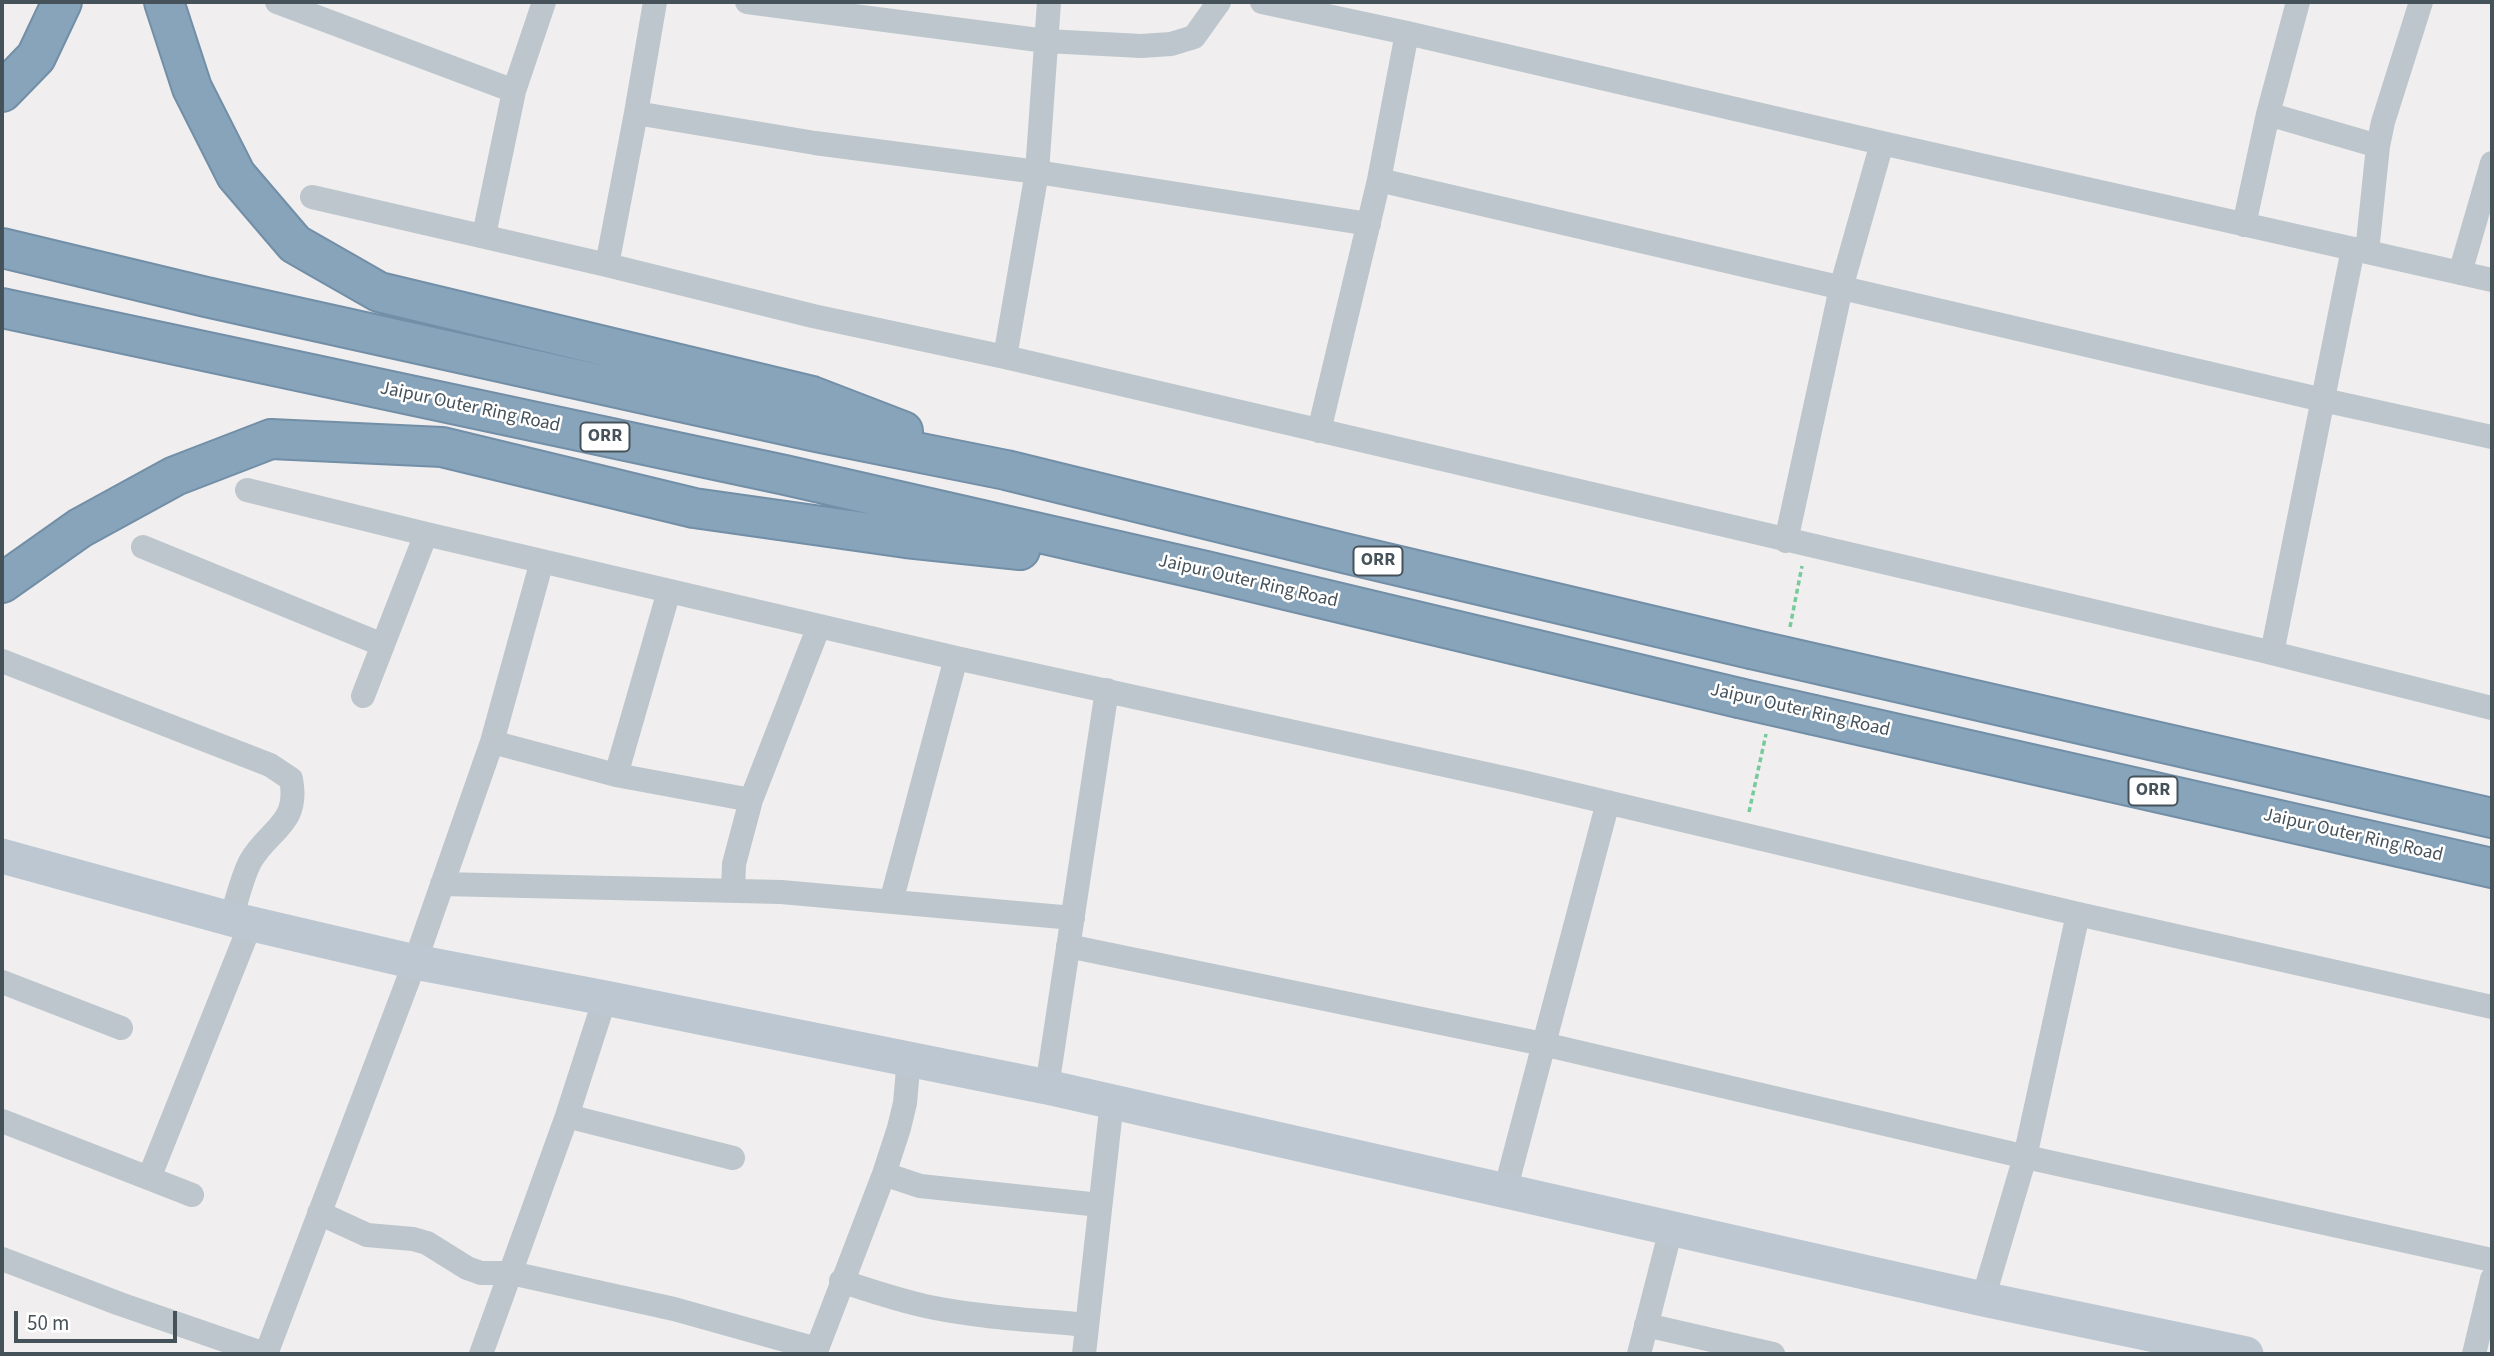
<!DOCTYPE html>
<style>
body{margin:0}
#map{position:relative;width:2494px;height:1356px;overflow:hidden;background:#f0eeee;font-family:"Source Sans 3",sans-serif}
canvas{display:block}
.frame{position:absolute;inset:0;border:4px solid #46525a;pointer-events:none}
.scale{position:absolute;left:14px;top:1311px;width:163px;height:32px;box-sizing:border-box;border:4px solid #46525a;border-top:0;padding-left:9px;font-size:21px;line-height:24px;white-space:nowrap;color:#46525a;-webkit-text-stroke:5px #fff;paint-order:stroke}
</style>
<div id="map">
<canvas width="2494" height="1356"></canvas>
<div class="frame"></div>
<div class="scale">50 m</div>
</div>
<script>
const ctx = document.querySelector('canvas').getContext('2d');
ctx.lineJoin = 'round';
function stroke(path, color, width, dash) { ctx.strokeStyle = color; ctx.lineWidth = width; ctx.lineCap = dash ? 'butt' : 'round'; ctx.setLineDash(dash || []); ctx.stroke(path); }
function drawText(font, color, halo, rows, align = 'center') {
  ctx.font = font + ' "Source Sans 3",sans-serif'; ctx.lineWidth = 5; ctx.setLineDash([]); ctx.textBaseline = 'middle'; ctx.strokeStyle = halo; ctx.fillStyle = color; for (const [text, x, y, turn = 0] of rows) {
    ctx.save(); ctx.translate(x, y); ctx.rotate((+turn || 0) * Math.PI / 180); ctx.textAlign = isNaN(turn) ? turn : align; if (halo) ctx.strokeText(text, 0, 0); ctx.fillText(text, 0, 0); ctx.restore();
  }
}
const highway = new Path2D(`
 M 164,2 L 192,88 L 236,175 L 295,244 L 379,292 L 812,396 L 903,431
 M 2,92 L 36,57 L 62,2
 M 2,248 L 206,297 L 816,432 L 1006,470 L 1348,554 L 1751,649
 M 2,308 L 785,475 L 1206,571 L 1739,698
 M 2,583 L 80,528 L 175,476 L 271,439 L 442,447 L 694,508 L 906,538 L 1020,550
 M 1826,666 L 2492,818
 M 1814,715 L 2492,868`);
stroke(highway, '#728fa7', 42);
stroke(new Path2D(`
 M 1790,627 L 1802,566
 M 1749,812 L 1766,734`), '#76ca9b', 3.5, [5, 3.5]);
stroke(new Path2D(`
 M 277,2 L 514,91
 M 655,2 L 636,113 L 815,143 L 1037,172 L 1369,224
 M 747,2 L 1046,41 L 1141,46 L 1171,44 L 1194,37 L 1219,2
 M 1262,2 L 1407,33 L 1882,143 L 2492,280
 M 1407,33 L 1379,180 L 2323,400 L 2492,437
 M 2268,114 L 2378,146
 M 312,197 L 607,265 L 813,316 L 1005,357 L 2260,650 L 2492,708
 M 2244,225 L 2268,114 L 2298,2
 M 484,235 L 514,91 L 544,2
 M 2367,252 L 2378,146 L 2383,122 L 2421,2
 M 607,265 L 636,113
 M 2460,273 L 2492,163
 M 1005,357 L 1037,172 L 1049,2
 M 1319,431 L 1379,180
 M 247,490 L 426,534 L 956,658 L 1518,781 L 2078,914 L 2492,1007
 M 1786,541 L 1841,288 L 1882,143
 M 143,547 L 383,645
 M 2272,653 L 2353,249
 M 2,661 L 270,765 L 291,779 C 300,825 268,829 250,862 C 241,880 237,900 231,919
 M 363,696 L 426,534
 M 492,742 L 616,775 L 751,800
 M 616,775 L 669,591
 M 442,884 L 781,892 L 1073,918
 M 733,891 L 734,864 L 751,800 L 819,626
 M 891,902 L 956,658
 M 1068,946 L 1543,1044 L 2035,1159 L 2492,1260
 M 2,982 L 121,1028
 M 1047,1087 L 1107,690
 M 567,1116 L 733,1158
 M 2,1121 L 192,1195
 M 884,1174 L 920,1186 L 1100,1205
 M 149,1178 L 251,923
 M 1505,1191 L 1608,802
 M 319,1213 L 367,1235 L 413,1239 L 427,1243 L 467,1268 L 481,1273 L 511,1273 L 674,1309 L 817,1349
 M 2,1259 L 120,1304 L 265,1354
 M 841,1281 C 872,1291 903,1302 935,1308 C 985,1318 1036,1320 1086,1325
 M 1983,1299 L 2025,1157 L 2078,914
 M 1646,1325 L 1773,1354
 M 266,1354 L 415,962 L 492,742 L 542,561
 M 481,1354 L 567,1116 L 605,998
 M 815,1354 L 884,1174 L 899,1128 L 905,1103 L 909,1058
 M 1084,1354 L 1112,1101
 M 1639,1354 L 1671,1229
 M 2474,1354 L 2492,1279`), '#bcc6cc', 24);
stroke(new Path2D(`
 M 2,856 L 231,919 L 415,962 L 605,998 L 1047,1087 L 1983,1299 L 2246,1354`), '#bcc7d1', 35);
stroke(highway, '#87a4bb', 38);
const highwayBridge = new Path2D(`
 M 1751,649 L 1826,666
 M 1739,698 L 1814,715`);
stroke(highwayBridge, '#728fa7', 42, []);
stroke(highwayBridge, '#87a4bb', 38);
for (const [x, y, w] of [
 [605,437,49],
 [1378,561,49],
 [2153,791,49]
]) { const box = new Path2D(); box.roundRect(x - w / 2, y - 14.5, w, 29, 5); ctx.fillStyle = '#fff'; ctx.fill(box); stroke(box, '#46525a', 2); }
drawText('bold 18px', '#46525a', null, [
 ["ORR",605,437],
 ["ORR",1378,561],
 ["ORR",2153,791]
]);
drawText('19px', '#46525a', '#fff', [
 ["Jaipur Outer Ring Road",470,408,12],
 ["Jaipur Outer Ring Road",1248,582,13],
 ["Jaipur Outer Ring Road",1800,711,13],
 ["Jaipur Outer Ring Road",2353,836,13]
]);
</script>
